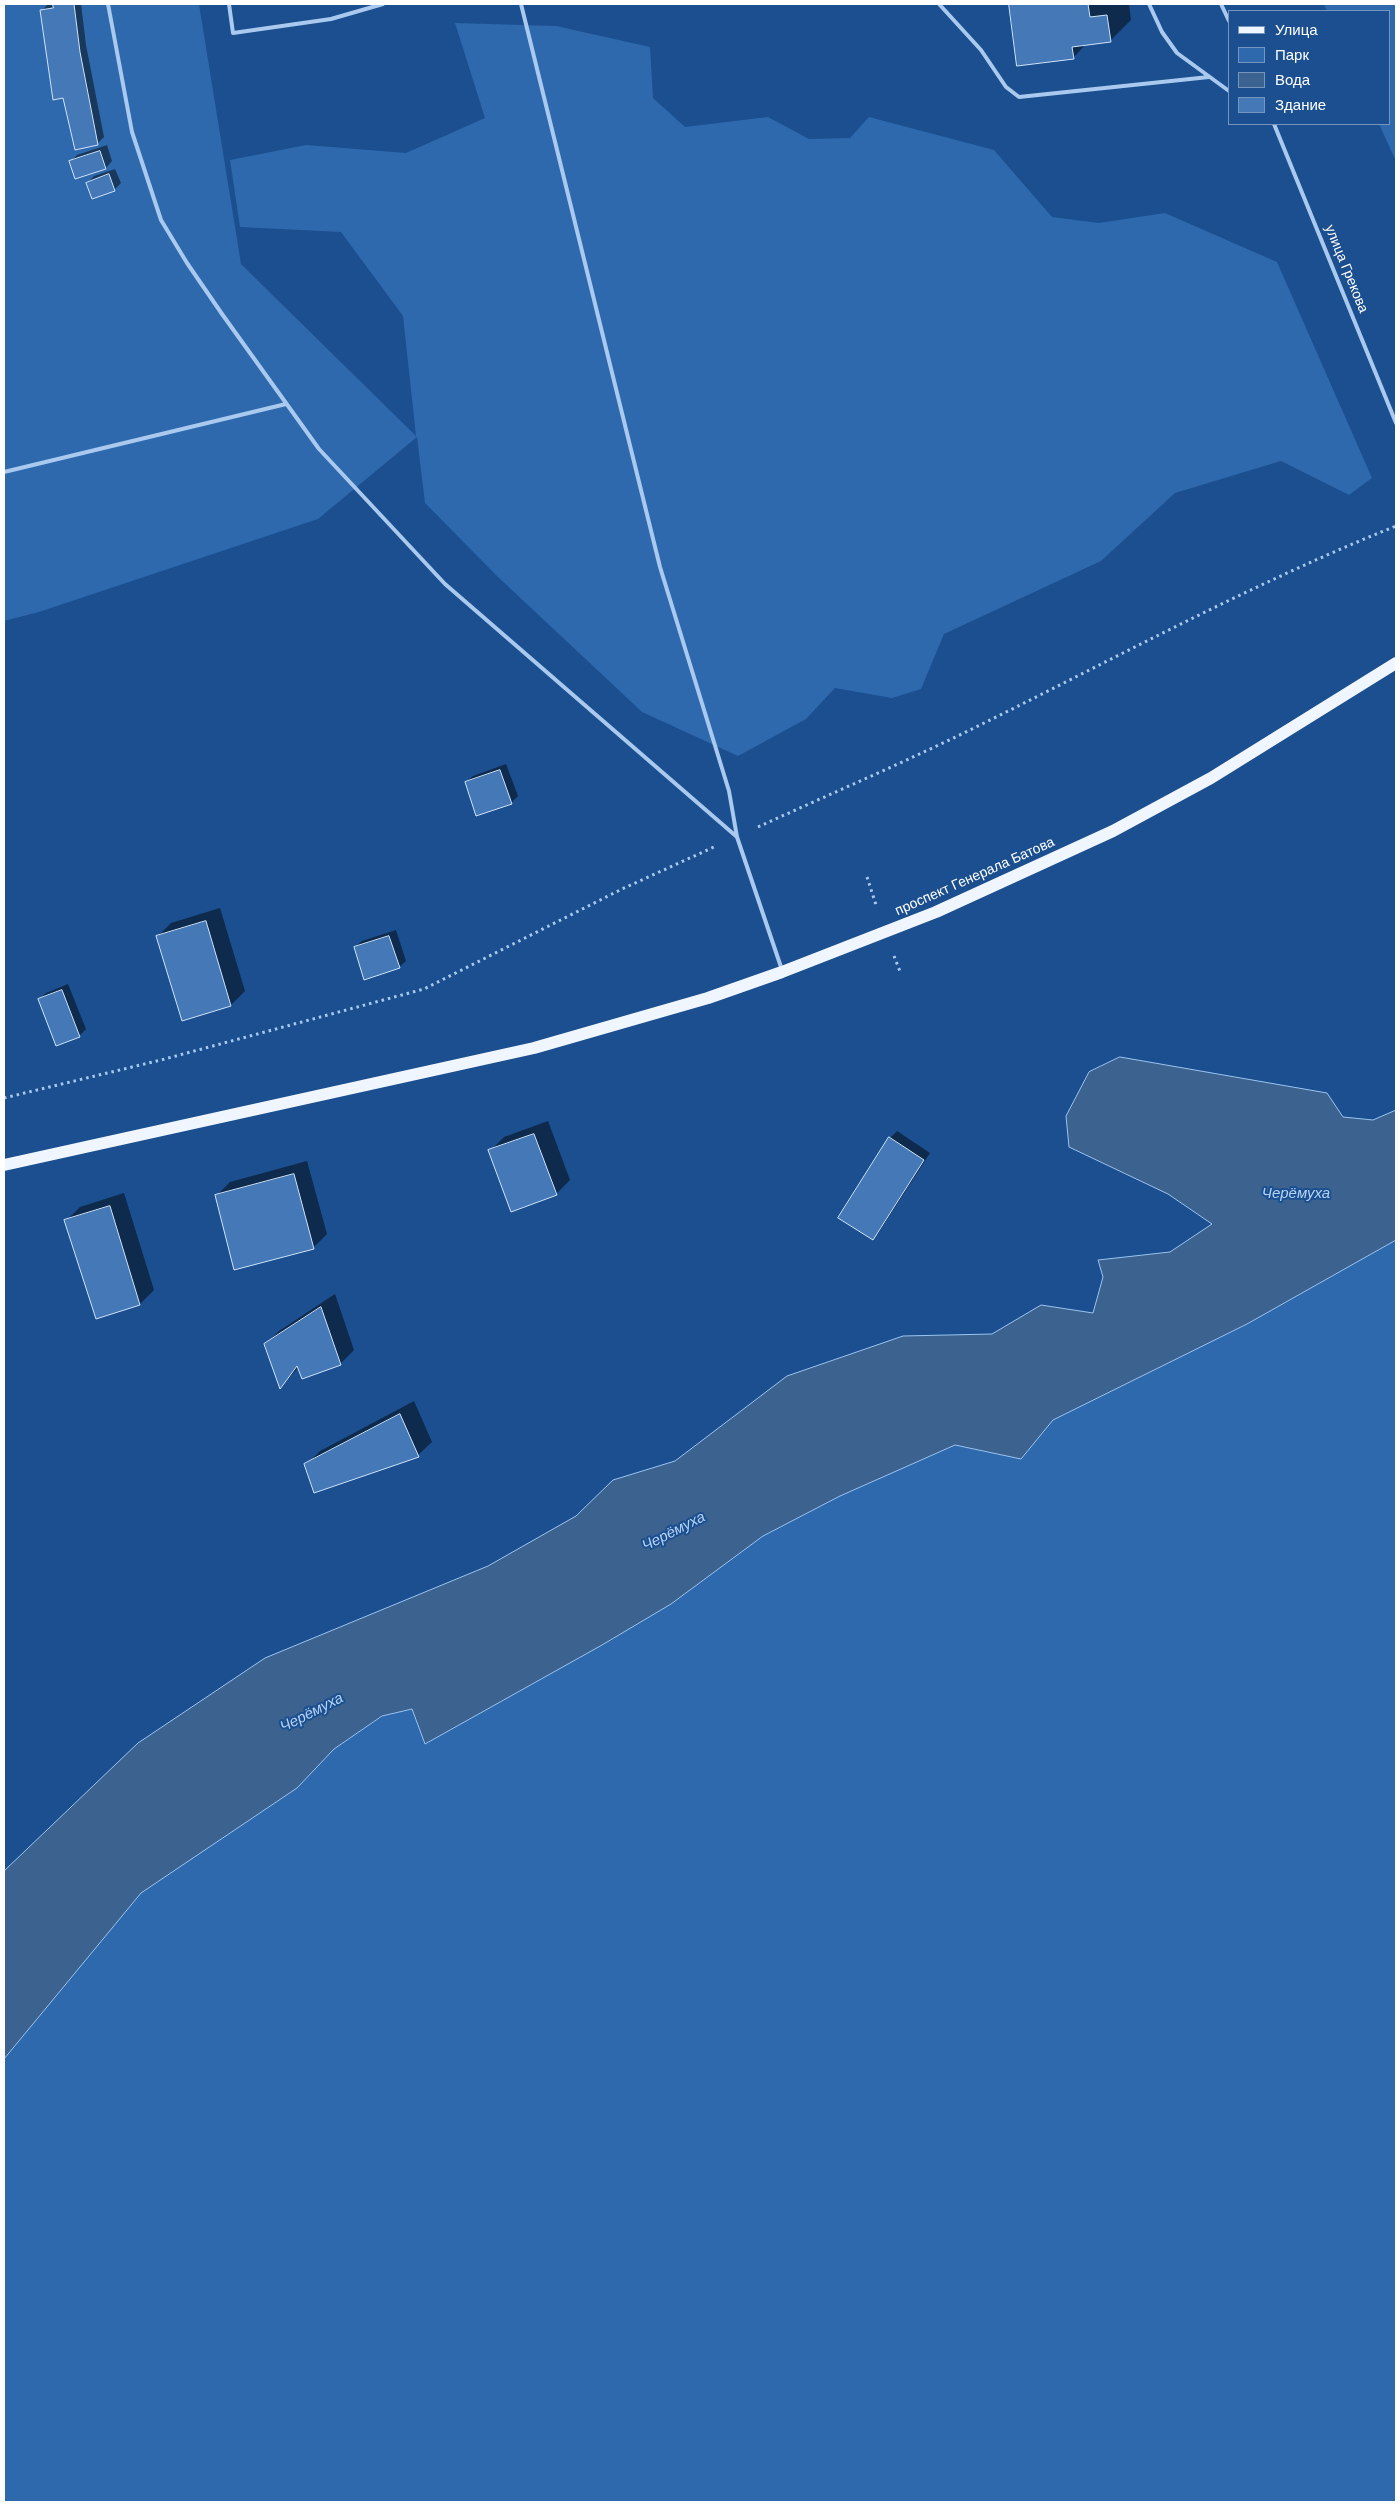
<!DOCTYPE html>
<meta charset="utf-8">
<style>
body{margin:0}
#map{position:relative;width:1400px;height:2506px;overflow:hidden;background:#1b4f8f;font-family:"DM Sans",sans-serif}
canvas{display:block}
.frame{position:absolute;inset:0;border:5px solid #fff;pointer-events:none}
.legend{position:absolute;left:1228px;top:10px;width:162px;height:115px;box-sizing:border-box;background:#1b4f8f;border:1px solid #7695bc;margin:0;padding:6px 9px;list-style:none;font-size:15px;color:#fff}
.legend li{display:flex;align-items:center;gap:10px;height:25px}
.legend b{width:25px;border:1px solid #7695bc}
</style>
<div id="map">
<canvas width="1400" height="2506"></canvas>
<div class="frame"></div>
<ul class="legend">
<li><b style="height:6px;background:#f0f6ff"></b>Улица</li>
<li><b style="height:14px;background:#2e69ad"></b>Парк</li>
<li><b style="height:14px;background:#3c6290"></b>Вода</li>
<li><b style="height:14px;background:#4478b7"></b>Здание</li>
</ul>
</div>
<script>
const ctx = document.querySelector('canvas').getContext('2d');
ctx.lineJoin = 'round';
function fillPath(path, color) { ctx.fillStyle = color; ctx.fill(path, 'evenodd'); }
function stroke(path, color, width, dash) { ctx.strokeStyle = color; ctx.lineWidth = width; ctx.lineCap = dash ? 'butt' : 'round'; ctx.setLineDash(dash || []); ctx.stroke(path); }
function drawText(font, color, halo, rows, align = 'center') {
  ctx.font = font + ' "DM Sans",sans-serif'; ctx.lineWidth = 4; ctx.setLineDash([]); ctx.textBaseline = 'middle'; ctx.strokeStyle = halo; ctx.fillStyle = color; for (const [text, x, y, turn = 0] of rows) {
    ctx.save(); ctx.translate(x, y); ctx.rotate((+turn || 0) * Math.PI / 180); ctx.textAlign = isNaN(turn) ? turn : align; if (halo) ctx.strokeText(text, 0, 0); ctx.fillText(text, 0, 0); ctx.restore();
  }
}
fillPath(new Path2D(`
 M 4,4 L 199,4 L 241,264 L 416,436 L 403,316 L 341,232 L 240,227 L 230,160 L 306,145 L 406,153 L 485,118 L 455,23 L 556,26 L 650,47 L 653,98 L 685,127 L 768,117 L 809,139 L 850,138 L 869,117 L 994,150 L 1052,217 L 1099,223 L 1165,213 L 1277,262 L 1372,478 L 1349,495 L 1281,461 L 1175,493 L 1101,561 L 944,634 L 921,689 L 892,698 L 835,688 L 806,719 L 738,756 L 642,712 L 497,576 L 425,503 L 417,437 L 318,519 L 39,612 L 4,621 Z
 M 1324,4 L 1396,4 L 1396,161 L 1379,124 L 1389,124 L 1389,11 L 1327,11 Z
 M 1396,1240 L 1396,2502 L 4,2502 L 4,2059 L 141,1893 L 297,1788 L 334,1749 L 383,1716 L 412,1709 L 425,1744 L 602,1645 L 671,1604 L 763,1536 L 840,1496 L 955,1445 L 1021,1459 L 1053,1420 L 1247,1324 Z`), '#2e69ad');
const water = new Path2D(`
 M 1120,1057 L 1327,1093 L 1343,1117 L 1373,1120 L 1396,1110 L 1396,1240 L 1247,1324 L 1053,1420 L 1021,1459 L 955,1445 L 840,1496 L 763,1536 L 671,1604 L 602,1645 L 425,1744 L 412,1709 L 382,1716 L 334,1749 L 297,1788 L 141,1893 L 4,2059 L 4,1871 L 138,1743 L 265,1658 L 488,1566 L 576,1516 L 613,1480 L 675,1461 L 787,1376 L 903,1336 L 992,1334 L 1041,1305 L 1093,1313 L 1103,1277 L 1098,1260 L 1170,1252 L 1212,1224 L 1168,1194 L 1069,1147 L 1066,1116 L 1089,1072 Z`);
fillPath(water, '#3c6290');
stroke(water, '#9cc4f0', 1);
fillPath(new Path2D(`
 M 48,4 L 81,4 L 86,45 L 104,137 L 98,143 L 76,148 L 42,11 Z
 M 1010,4 L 1129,4 L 1131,20 L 1110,41 L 1087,43 L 1073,58 L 1018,65 Z
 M 107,145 L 112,161 L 106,168 L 71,161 L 77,155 Z
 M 115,169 L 121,183 L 114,190 L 88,183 L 94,176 Z
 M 506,764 L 518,796 L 511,803 L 466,782 L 473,776 Z
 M 220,908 L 245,991 L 231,1005 L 183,1019 L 157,937 L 171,923 Z
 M 396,930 L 406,961 L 399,967 L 355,947 L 362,941 Z
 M 68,984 L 86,1029 L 79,1036 L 39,999 L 46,993 Z
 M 548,1121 L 570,1180 L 556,1194 L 490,1151 L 504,1137 Z
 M 897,1131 L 930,1153 L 879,1232 L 873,1239 L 890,1138 Z
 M 307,1161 L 327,1234 L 313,1248 L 216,1196 L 230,1182 Z
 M 124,1193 L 154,1290 L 140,1304 L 96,1317 L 66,1221 L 80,1207 Z
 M 335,1294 L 354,1350 L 340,1364 L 299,1367 L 280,1387 L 265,1345 L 279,1331 Z
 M 414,1401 L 432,1442 L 418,1455 L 306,1465 L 320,1451 Z`), '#0007');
const building = new Path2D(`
 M 53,4 L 74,4 L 80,52 L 98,145 L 75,150 L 63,98 L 53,100 L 40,10 L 53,8 Z
 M 1009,4 L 1088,4 L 1090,17 L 1107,15 L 1111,42 L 1072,47 L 1074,59 L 1017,66 Z
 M 100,151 L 106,169 L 75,179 L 69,161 Z
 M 109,174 L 115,191 L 92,199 L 86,183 Z
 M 500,770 L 512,804 L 476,816 L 465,782 Z
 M 206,921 L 231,1006 L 182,1021 L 156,936 Z
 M 389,936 L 400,968 L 364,980 L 354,947 Z
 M 62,990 L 80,1037 L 56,1046 L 38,999 Z
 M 534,1134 L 557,1195 L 511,1212 L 488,1150 Z
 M 889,1137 L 924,1160 L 873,1240 L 838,1218 Z
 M 294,1174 L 314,1249 L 234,1270 L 215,1195 Z
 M 110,1206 L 140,1305 L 96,1319 L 64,1220 Z
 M 321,1307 L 341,1365 L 302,1379 L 297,1366 L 280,1389 L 264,1344 Z
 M 400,1414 L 419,1457 L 314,1493 L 304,1464 Z`);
fillPath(building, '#4478b7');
stroke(building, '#cfe3fa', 1);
stroke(new Path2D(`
 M 758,827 C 830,794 903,763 974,728 C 1114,659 1251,584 1396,526
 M 867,877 L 877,908
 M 894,956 L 901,974
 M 4,1098 L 161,1060 L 424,989 L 622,889 L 714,847`), '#a9c9ee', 3, [2.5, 4]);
stroke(new Path2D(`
 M 108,4 L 132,132 L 161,220 L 187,263 L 222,314 L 319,449 L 445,584 L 737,837 L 782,970
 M 229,4 L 233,33 L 331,19 L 383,4
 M 521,4 L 660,567 L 729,791 L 737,837
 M 939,4 L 981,50 L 1006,87 L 1019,97 L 1209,77
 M 1149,4 L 1162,32 L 1177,53 L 1229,91
 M 1221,4 L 1229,21
 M 1274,124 L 1396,423
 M 4,472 L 286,404`), '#a9c9ee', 4);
stroke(new Path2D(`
 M 4,1165 L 534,1048 L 708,998 L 782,972 L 936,912 L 1113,831 L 1211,778 L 1396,663`), '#f0f6ff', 12);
drawText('14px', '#fff', '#1b4f8f', [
 ["улица Грекова",1346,269,68],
 ["проспект Генерала Батова",975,877,-24]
]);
drawText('italic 15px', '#b5d3f5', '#1b4f8f', [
 ["Черёмуха",1296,1194],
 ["Черёмуха",674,1532,-27],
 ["Черёмуха",312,1713,-27]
]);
</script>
